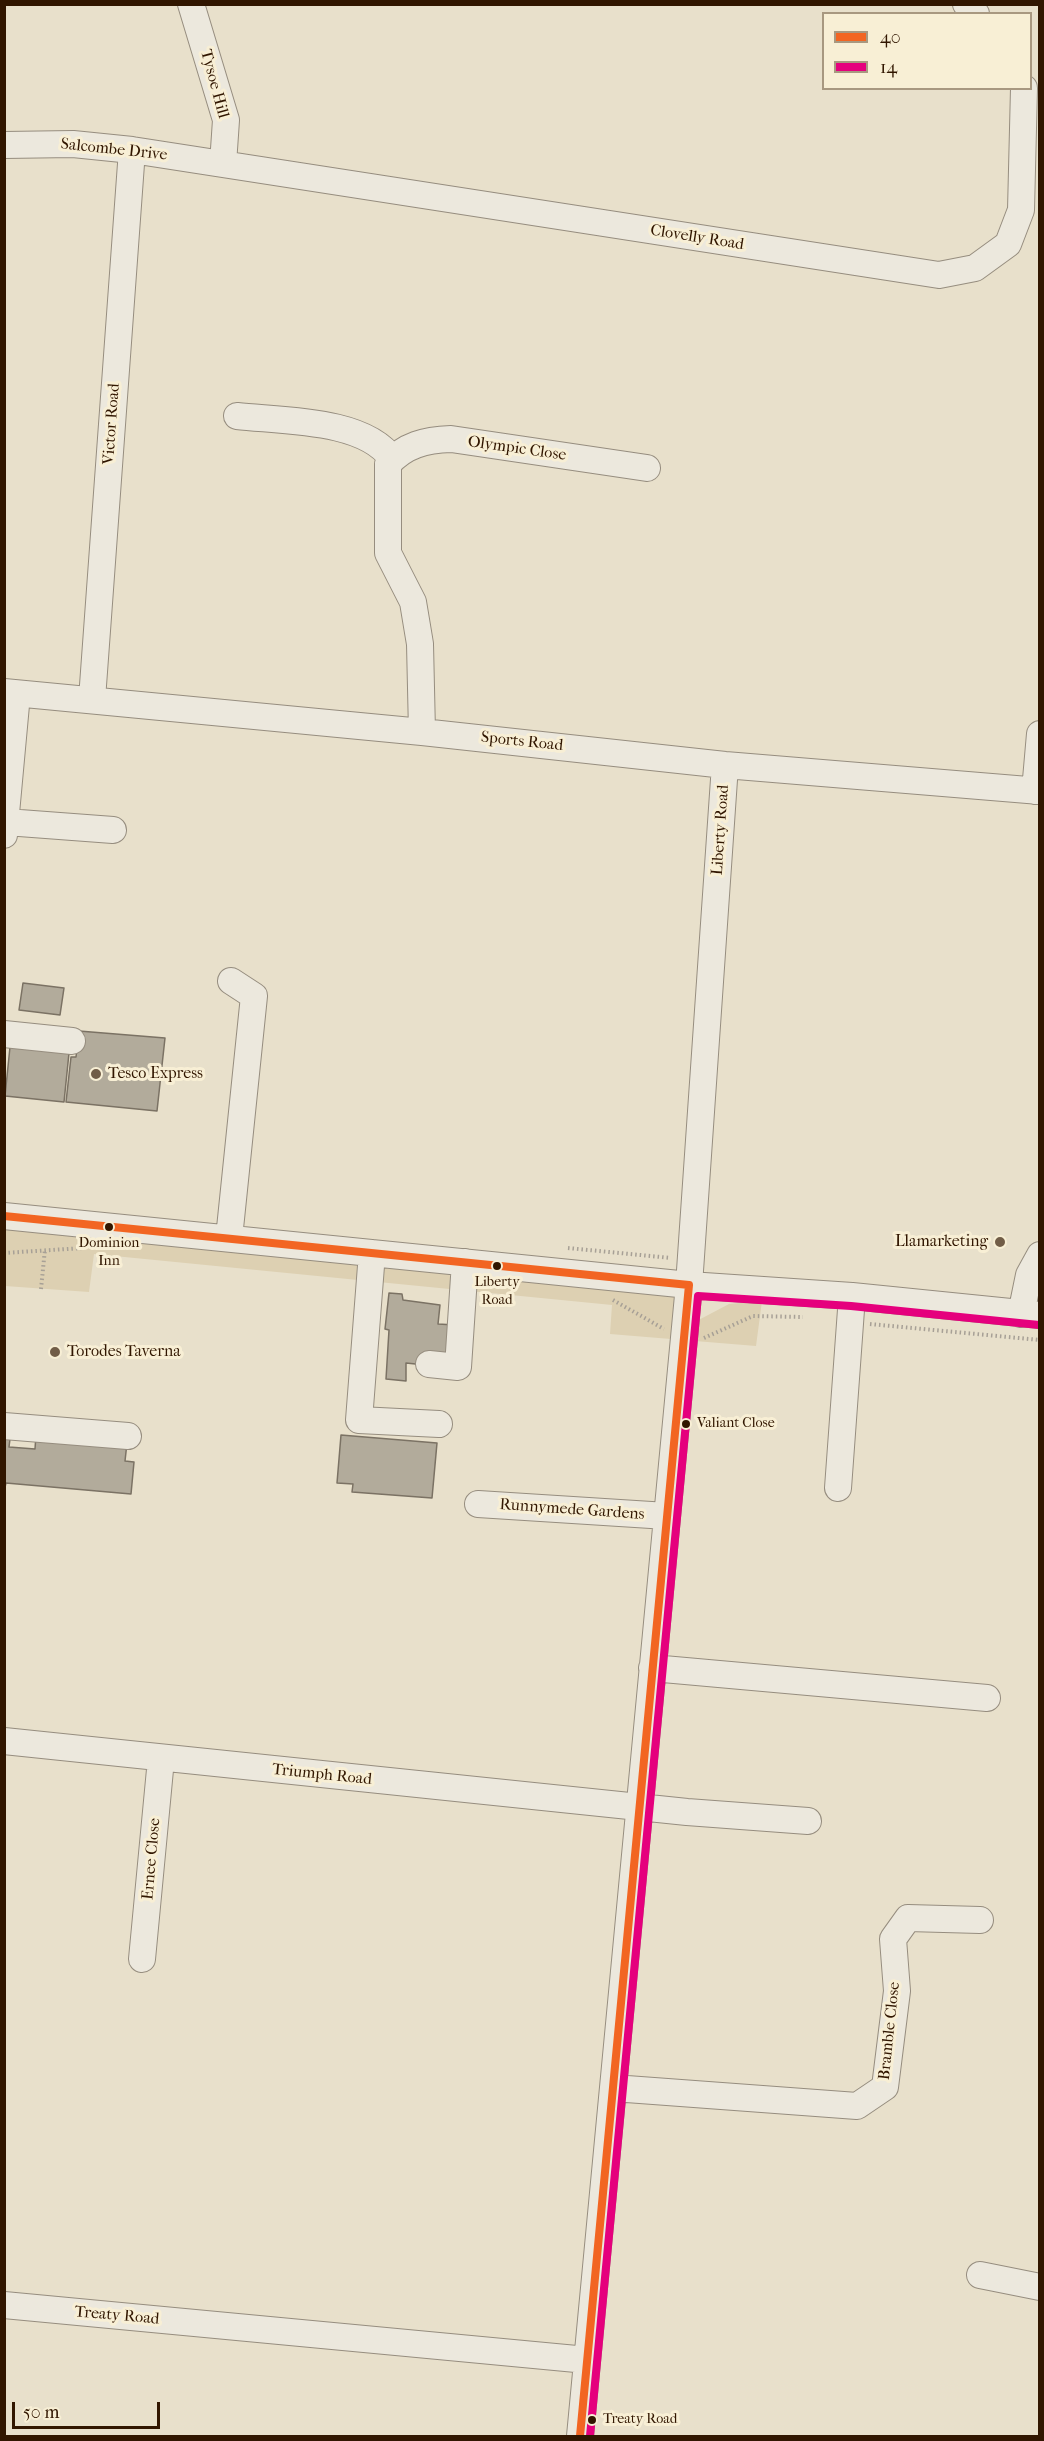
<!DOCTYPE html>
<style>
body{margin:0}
#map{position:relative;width:1044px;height:2441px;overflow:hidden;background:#e8e0cb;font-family:"IM FELL French Canon",serif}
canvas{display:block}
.frame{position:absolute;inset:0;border:6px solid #311600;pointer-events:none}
.legend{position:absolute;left:822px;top:12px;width:210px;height:78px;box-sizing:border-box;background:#f8efd5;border:2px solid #a89880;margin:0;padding:8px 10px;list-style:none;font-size:18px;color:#311600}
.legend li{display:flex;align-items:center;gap:12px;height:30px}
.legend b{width:30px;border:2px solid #a89880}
.scale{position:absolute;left:12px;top:2402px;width:148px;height:27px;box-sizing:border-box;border:3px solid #311600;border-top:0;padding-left:8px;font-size:18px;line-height:21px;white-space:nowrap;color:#311600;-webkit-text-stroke:4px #f8efd5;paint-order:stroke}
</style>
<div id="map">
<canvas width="1044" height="2441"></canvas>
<div class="frame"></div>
<ul class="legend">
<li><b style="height:8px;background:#f26522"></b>40</li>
<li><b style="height:8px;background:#e5007d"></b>14</li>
</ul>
<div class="scale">50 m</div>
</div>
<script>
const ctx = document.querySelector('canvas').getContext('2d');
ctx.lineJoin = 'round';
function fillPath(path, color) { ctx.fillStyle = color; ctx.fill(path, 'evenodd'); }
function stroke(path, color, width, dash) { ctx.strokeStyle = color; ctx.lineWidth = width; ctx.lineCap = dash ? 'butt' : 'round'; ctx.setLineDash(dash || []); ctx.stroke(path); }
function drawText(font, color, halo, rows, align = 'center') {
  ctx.font = font + ' "IM FELL French Canon",serif'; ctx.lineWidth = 6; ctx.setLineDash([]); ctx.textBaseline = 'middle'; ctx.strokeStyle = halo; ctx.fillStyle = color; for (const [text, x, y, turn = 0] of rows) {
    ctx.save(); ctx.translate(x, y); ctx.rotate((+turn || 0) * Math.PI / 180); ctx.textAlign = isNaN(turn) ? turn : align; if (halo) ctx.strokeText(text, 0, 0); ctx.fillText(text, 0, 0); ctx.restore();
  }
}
fillPath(new Path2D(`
 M 4,1216 L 689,1285 L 691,1324 L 729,1304 L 762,1301 L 756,1346 L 610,1334 L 612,1305 L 94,1254 L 89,1292 L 5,1286 Z`), '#ddd0b2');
const building = new Path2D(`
 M 23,983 L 64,988 L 60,1015 L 19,1010 Z
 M 79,1031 L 165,1038 L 157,1111 L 66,1102 L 71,1057 L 76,1057 Z
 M 10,1047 L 69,1053 L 64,1102 L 5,1096 Z
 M 389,1293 L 402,1294 L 403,1300 L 440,1305 L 438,1324 L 455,1325 L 454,1355 L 426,1352 L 425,1365 L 406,1363 L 406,1381 L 386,1379 L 389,1330 L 385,1329 Z
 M 4,1430 L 11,1431 L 9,1447 L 35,1449 L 36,1435 L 127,1443 L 125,1461 L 134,1462 L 131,1494 L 6,1483 L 4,1491 Z
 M 341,1435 L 437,1443 L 432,1498 L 352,1492 L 353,1484 L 337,1483 Z`);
fillPath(building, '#b2ab9b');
stroke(building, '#7b7264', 1.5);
const minor = new Path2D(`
 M 191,4 L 226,120 L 223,164
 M 966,4 L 976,14
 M 4,145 L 73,144 L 132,150 L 939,275 L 975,268 L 1008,244 L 1021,210 L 1024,88
 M 237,416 C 282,421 365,419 392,459
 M 4,692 L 422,732 L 725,765 L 1040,791
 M 92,699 L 132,150
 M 422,732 L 420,644 L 413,602 L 388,553 L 388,464 C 405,445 425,440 451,439 L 647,468
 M 1035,791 L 1040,734
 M 6,822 L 113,830
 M 4,835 L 17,694
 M 4,1034 L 72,1041
 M 4,1216 L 689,1285 L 852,1296 L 1040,1315
 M 229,1238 L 254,996 L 231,981
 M 372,1253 L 359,1420 L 439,1424
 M 1021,1314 L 1029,1275 L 1040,1255
 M 429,1364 L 458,1367 L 465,1262
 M 4,1426 L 128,1436
 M 838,1488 L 852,1296
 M 478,1504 L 667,1516
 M 652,1668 L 987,1698
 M 4,1741 L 687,1812 L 808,1821
 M 142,1959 L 161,1759
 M 613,2088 L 857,2106 L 885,2087 L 897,1991 L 893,1939 L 908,1918 L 980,1920
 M 980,2275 L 1040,2287
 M 4,2305 L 587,2360
 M 580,2436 L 689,1285 L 725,765`);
stroke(minor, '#968d7f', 28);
stroke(new Path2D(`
 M 568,1248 L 671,1258
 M 4,1253 L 83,1248
 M 41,1289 L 45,1249
 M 613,1300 L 664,1329
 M 870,1324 L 1040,1340
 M 704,1338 L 753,1316 L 803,1317`), '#a7a096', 4, [1.5, 3]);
stroke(minor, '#ece8dd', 26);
stroke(new Path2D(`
 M 4,1216 L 689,1285 L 580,2436`), '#f26522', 8);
stroke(new Path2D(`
 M 590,2436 L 698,1296 L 851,1306 L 1039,1325`), '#e5007d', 8);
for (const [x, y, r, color] of [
 [96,1074,6,"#715d47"],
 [109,1227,5,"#311600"],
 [1000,1242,6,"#715d47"],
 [497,1266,5,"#311600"],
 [55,1352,6,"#715d47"],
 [686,1424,5,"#311600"],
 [592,2420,5,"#311600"]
]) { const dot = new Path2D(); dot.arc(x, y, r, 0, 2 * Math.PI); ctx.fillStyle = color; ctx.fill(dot); stroke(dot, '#f8efd5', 2); }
drawText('14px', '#311600', '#f8efd5', [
 ["Dominion",109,1244],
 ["Inn",109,1262],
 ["Liberty",497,1283],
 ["Road",497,1301],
 ["Valiant Close",697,1424,"left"],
 ["Treaty Road",603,2420,"left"]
]);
drawText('16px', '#311600', '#f8efd5', [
 ["Tysoe Hill",214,84,75],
 ["Salcombe Drive",114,150,6],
 ["Clovelly Road",697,238,9],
 ["Victor Road",112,424,-86],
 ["Olympic Close",517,449,8],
 ["Sports Road",522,742,6],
 ["Liberty Road",721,830,-86],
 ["Runnymede Gardens",572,1510,4],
 ["Triumph Road",322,1775,6],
 ["Ernee Close",152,1859,-85],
 ["Bramble Close",890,2031,-84],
 ["Treaty Road",117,2316,5]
]);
drawText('16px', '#311600', '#f8efd5', [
 ["Tesco Express",108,1074],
 ["Llamarketing",988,1242,"right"],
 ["Torodes Taverna",67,1352]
], 'left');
</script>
